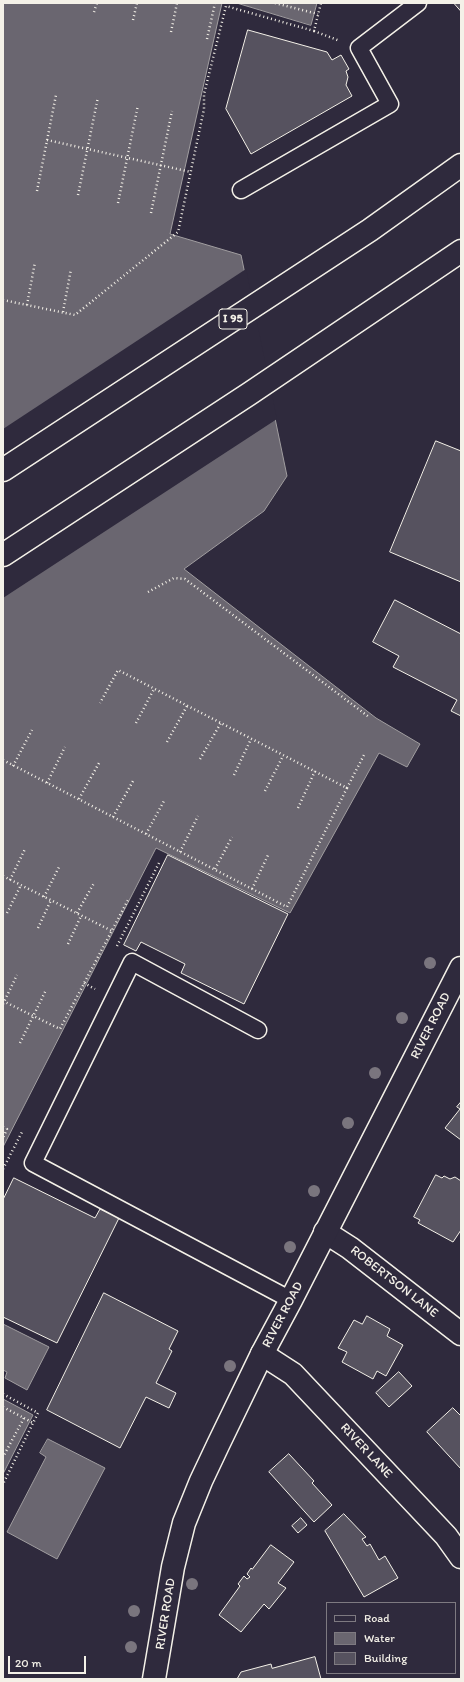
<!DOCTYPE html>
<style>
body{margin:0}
#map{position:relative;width:464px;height:1682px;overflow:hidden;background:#2f2a3d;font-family:Itim,sans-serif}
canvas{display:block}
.frame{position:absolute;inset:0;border:4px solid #f4f1e8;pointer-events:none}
.legend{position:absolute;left:326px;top:1602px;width:130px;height:72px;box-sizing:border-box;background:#2f2a3d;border:1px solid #7e7a81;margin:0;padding:5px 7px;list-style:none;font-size:12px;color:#f4f1e8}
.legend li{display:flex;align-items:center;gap:8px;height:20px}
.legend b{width:20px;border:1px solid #7e7a81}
.scale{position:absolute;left:8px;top:1656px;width:78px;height:18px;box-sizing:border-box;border:2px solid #f4f1e8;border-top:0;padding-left:5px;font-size:12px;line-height:14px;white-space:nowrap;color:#f4f1e8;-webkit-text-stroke:3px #2f2a3d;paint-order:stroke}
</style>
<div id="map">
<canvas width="464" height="1682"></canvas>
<div class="frame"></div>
<ul class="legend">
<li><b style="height:5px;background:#2f2a3d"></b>Road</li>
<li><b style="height:11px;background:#6a6670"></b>Water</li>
<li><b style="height:11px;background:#56525f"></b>Building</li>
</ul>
<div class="scale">20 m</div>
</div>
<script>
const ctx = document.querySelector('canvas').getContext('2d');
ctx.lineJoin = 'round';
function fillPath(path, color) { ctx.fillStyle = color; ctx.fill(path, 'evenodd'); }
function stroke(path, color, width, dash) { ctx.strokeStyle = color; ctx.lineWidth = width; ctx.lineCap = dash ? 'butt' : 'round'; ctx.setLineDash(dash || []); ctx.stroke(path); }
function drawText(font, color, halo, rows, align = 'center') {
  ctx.font = font + ' Itim,sans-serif'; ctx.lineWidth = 4; ctx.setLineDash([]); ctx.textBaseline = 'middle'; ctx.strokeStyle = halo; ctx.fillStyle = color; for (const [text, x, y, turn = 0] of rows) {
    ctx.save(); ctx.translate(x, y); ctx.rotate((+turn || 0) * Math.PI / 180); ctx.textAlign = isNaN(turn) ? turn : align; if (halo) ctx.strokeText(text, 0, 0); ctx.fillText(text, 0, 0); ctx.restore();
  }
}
const water = new Path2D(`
 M 3,3 L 222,3 L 170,234 L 241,255 L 287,476 L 264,511 L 184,569 L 376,718 L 420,744 L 407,767 L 379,753 L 290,913 L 156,848 L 3,1147 Z
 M 237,3 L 317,3 L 311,25 Z
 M 3,1324 L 49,1347 L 27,1390 L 5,1378 L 7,1372 L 3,1370 Z
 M 3,1399 L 33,1415 L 3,1474 Z
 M 48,1439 L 105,1468 L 57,1559 L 7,1532 L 46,1457 L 40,1453 Z`);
fillPath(water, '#6a6670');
stroke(water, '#a19ea0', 1);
fillPath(new Path2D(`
 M 246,269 L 277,419 L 3,598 L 3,429 Z`), '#2f2a3d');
const building = new Path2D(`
 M 454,3 L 461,3 L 461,11 Z
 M 248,30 L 327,52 L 332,60 L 341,55 L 349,69 L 346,71 L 348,77 L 346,85 L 352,96 L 251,154 L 226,109 Z
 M 436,441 L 461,451 L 461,582 L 390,552 Z
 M 395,600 L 461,634 L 461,716 L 451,711 L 457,700 L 393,667 L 399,656 L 373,642 Z
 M 168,855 L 288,914 L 244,1004 L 181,973 L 185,964 L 141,942 L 136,951 L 124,945 Z
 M 461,1102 L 461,1140 L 445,1128 L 460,1109 L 457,1107 Z
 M 436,1175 L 442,1178 L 444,1176 L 450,1179 L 455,1177 L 461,1181 L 461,1230 L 453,1242 L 418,1223 L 420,1220 L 414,1217 Z
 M 14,1178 L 95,1218 L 100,1209 L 119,1218 L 57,1343 L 3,1317 L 3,1200 Z
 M 104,1293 L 178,1331 L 169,1349 L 172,1351 L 156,1383 L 176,1393 L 169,1408 L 146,1397 L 120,1448 L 47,1410 Z
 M 367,1316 L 390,1329 L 387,1336 L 403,1345 L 386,1376 L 377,1371 L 373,1379 L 342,1362 L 347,1352 L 338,1348 L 354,1320 L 362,1324 Z
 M 399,1372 L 412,1386 L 389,1407 L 376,1393 Z
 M 453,1408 L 461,1416 L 461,1469 L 427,1432 Z
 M 289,1454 L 314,1481 L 312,1483 L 332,1505 L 314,1522 L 269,1472 Z
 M 344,1514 L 366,1537 L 362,1539 L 367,1546 L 370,1544 L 379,1560 L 385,1556 L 398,1578 L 364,1597 L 325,1531 Z
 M 301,1518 L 307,1525 L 298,1533 L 292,1526 Z
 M 271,1545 L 294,1562 L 278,1583 L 286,1588 L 269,1609 L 264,1604 L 241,1632 L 219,1615 L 240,1586 L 238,1584 L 244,1576 L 247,1579 L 250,1577 L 247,1574 L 251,1568 L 252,1569 Z
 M 315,1657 L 321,1679 L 237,1679 L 241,1672 L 271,1664 L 272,1668 Z`);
fillPath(building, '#56525f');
stroke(building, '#f4f1e8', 1);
const lane = new Path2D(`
 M 241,190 L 390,104 L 359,48 L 418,3
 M 258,1030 L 132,962 L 33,1163 L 291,1300`);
const street = new Path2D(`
 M 325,1232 L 350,1248 L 461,1334
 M 262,1354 L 293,1374 L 446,1536 L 461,1557`);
const secondary = new Path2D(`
 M 154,1679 L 173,1567 L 184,1523 L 201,1481 L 218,1445 L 262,1354 L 291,1300 L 461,968`);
const highway = new Path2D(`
 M 3,470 L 370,230 L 461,165
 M 3,555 L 249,394 L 461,251`);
stroke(lane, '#f4f1e8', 19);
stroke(street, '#f4f1e8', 25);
stroke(secondary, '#f4f1e8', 25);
stroke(highway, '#f4f1e8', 25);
stroke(new Path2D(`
 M 275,3 L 318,14
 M 94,12 L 97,3
 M 133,20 L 137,3
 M 314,31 L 340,41
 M 171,32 L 177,3
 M 207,39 L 215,3
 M 47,140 L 191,172
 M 37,191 L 56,95
 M 78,195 L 98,97
 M 118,203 L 138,105
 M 151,213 L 172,111
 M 3,300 L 75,315 L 178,232 L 204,109 L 204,94 L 226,6 L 314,31 L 321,3
 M 27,305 L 35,262
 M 63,312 L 71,269
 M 148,592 L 174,578 L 185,579 L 369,717
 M 136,723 L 154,689
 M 167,742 L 187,706
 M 200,759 L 222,721
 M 3,760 L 287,907 L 347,788 L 118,670 L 100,703
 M 13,766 L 32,730
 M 234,775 L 251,739
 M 47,783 L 65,747
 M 347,788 L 364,755
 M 265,791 L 283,756
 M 79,799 L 99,763
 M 298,808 L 315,771
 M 113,817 L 133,781
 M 146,834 L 165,799
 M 180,852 L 198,816
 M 215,869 L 232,837
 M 3,876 L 112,931
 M 10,880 L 25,849
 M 252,889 L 269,853
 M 44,897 L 60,865
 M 7,913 L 21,885
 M 77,913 L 94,883
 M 38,928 L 51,900
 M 68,944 L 81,916
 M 117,946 L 160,861
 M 84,983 L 95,989
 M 3,1001 L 60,1029 L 128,900
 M 3,1004 L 17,975
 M 20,1043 L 46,990
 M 3,1127 L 7,1129 L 3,1138
 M 3,1169 L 22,1132
 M 3,1394 L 38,1413 L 3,1484
 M 3,1407 L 24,1418 L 3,1457
 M 24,1418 L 33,1423`), '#f4f1e8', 2.5, [1, 3]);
stroke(lane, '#2f2a3d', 16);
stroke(street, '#2f2a3d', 22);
stroke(secondary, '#2f2a3d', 22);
stroke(highway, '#2f2a3d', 22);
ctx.fillStyle = '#7a757e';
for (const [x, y] of [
 [430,963],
 [402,1018],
 [375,1073],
 [348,1123],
 [314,1191],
 [290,1247],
 [230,1366],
 [192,1584],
 [134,1611],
 [131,1647]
]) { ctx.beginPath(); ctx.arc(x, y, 6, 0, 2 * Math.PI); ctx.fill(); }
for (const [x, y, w] of [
 [233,319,28]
]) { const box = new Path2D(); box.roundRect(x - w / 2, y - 10, w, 20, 3); ctx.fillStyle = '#2f2a3d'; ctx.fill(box); stroke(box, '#f4f1e8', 1); }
drawText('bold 12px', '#f4f1e8', null, [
 ["I 95",233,319]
]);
drawText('13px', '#f4f1e8', '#2f2a3d', [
 ["RIVER ROAD",431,1026,-63],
 ["ROBERTSON LANE",394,1282,38],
 ["RIVER ROAD",283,1315,-62],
 ["RIVER LANE",366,1451,47],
 ["RIVER ROAD",166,1614,-81]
]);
</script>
